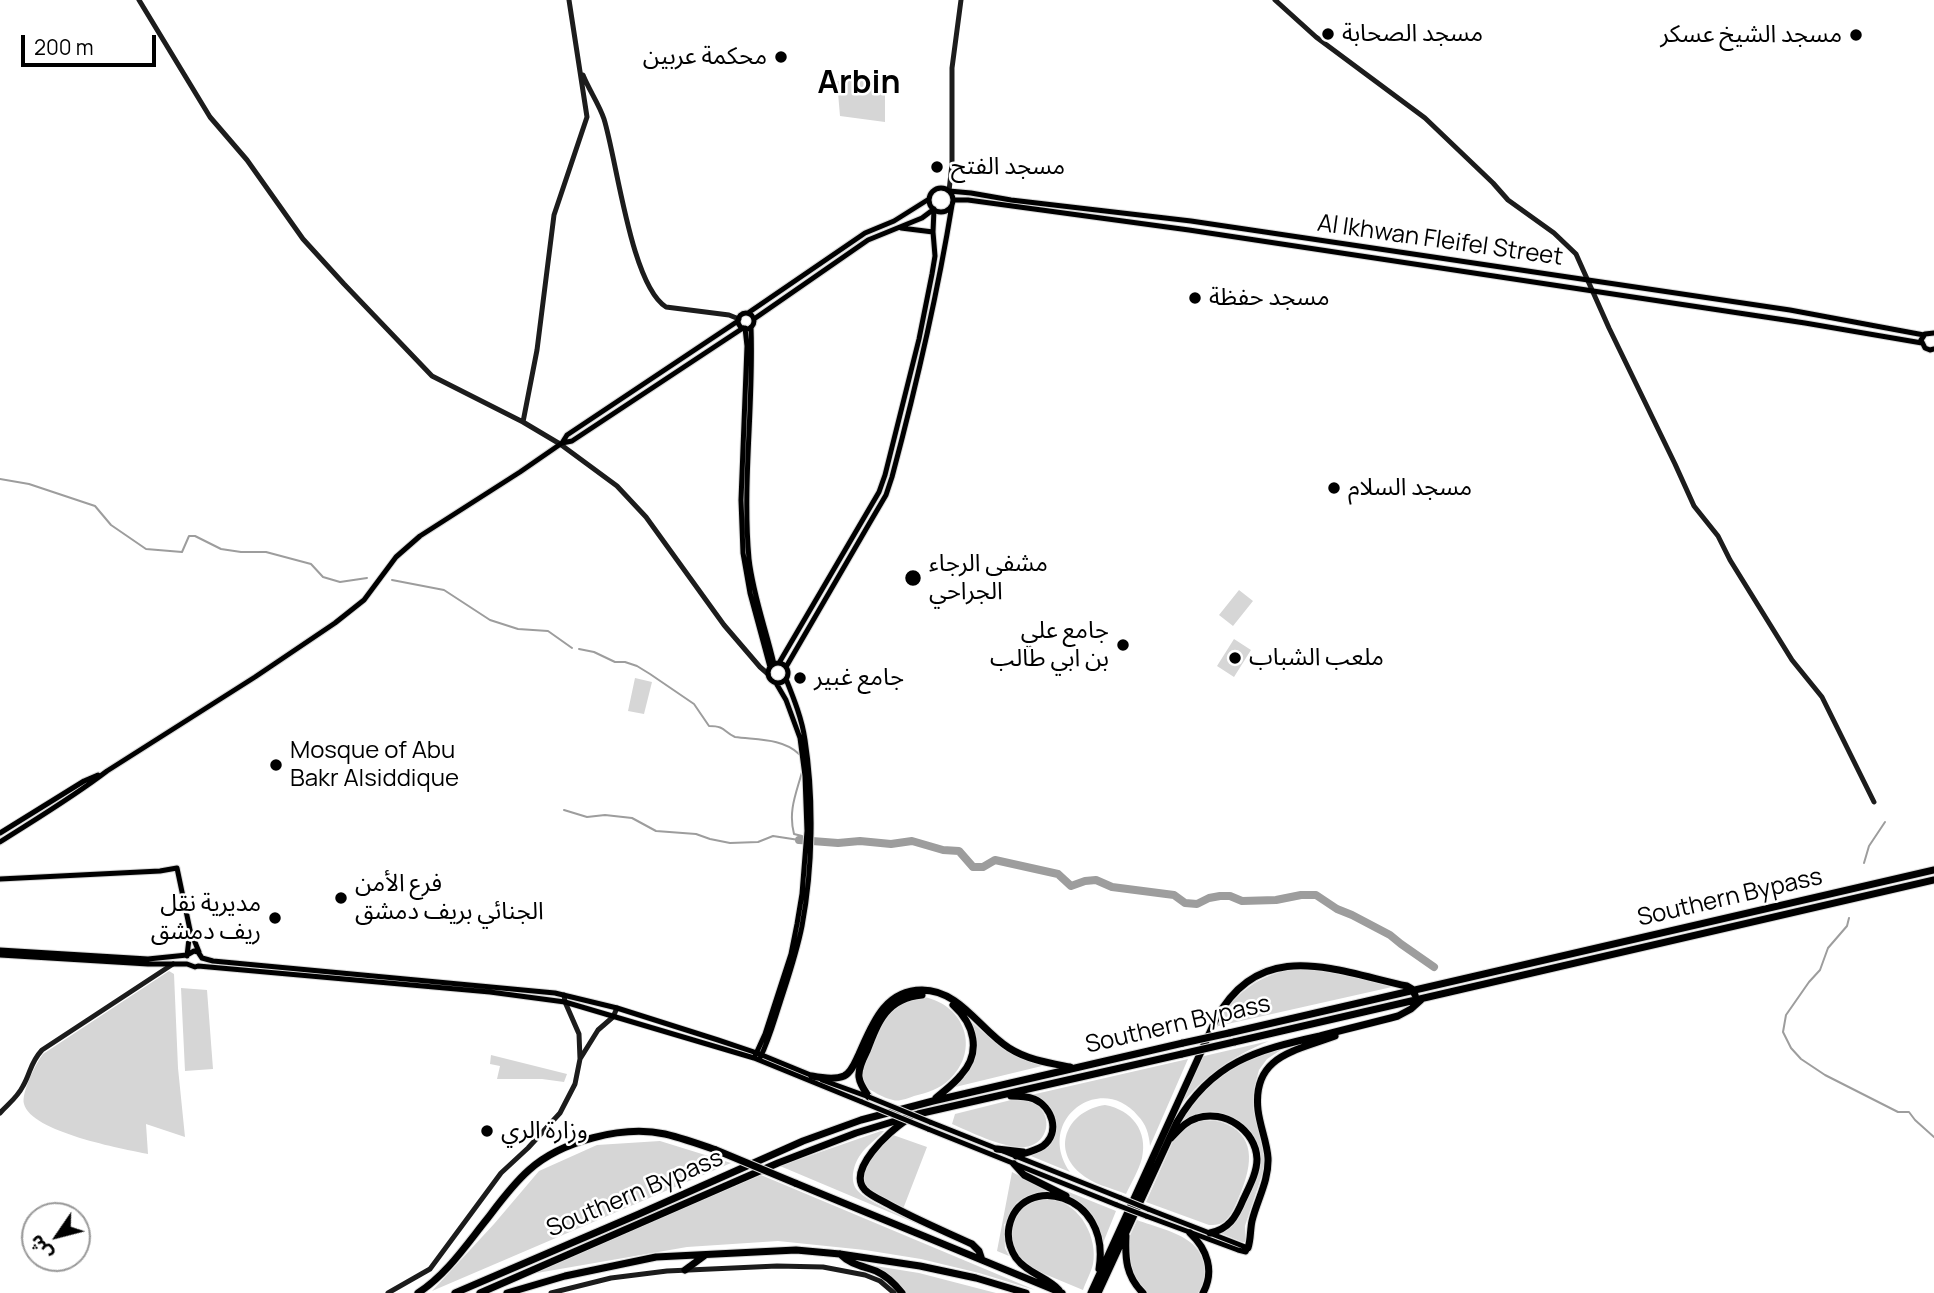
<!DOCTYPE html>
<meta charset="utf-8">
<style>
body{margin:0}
#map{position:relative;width:1934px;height:1293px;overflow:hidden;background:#fff;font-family:Manrope,"Noto Sans Arabic",sans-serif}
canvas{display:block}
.north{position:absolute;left:21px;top:1202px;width:70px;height:70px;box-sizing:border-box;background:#fff;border:2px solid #999;border-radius:50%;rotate:235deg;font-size:19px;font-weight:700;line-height:28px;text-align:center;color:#000}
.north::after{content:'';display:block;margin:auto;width:24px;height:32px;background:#000;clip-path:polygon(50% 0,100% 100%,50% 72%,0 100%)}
.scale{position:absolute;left:21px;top:35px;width:135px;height:32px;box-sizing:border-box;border:4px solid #000;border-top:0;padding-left:9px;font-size:21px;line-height:24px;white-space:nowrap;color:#000;-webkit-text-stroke:5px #fff;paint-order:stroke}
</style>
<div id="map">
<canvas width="1934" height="1293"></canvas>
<div class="north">ش</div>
<div class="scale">200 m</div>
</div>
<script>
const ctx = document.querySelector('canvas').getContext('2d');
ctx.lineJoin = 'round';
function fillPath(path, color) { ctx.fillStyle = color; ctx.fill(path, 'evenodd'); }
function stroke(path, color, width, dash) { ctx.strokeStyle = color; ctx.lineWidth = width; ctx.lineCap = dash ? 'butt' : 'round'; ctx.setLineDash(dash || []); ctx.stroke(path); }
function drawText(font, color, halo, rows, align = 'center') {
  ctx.font = font + ' Manrope,"Noto Sans Arabic",sans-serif'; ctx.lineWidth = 5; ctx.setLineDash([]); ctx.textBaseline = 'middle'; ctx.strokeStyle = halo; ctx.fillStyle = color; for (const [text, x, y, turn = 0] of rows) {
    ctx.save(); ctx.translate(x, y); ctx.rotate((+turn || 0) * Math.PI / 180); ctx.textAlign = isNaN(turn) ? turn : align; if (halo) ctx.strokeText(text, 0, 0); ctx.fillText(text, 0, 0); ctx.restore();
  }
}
fillPath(new Path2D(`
 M 885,80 L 885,122 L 840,116 L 837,81 Z
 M 1239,590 L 1253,601 L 1233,626 L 1219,615 Z
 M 1234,639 L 1251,650 L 1234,677 L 1217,666 Z
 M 635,678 L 652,682 L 644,714 L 628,711 Z
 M 1291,969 C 1326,969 1358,978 1392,987 L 1214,1027 C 1234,995 1253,978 1291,969 Z
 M 169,971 L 174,974 L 178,1068 L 185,1137 L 146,1124 L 148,1154 C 123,1149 31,1132 24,1104 C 21,1093 36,1063 43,1054 Z
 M 181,988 L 207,990 L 213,1069 L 185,1071 Z
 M 924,997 C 965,1005 981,1050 949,1080 C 939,1089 927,1093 914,1096 C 908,1098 899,1102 893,1100 C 883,1098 873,1091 863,1086 L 860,1065 L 894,1004 Z
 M 963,1014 C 990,1039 1009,1057 1046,1065 L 947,1089 C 975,1056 975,1055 963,1014 Z
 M 1269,1041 C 1231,1057 1200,1078 1176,1112 L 1200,1057 Z
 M 1284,1048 L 1267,1059 L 1259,1070 L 1254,1089 L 1253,1108 L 1264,1155 L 1264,1169 L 1245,1226 L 1246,1242 L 1242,1242 L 1220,1233 L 1228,1227 L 1255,1176 L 1257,1149 C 1250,1140 1242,1125 1232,1118 C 1215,1106 1194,1113 1179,1124 L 1194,1102 L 1219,1077 L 1257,1053 Z
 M 491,1055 L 567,1074 L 564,1082 L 542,1079 L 497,1079 L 500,1066 L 490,1064 Z
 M 1188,1059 L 1150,1146 C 1149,1134 1146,1124 1138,1116 C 1101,1071 1034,1120 1070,1172 L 1026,1154 L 1047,1143 L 1051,1116 L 1031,1095 Z
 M 1019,1098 C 1026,1100 1033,1101 1039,1107 C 1054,1121 1045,1145 1025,1147 C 1004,1149 971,1132 952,1124 L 955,1114 Z
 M 1105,1105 C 1132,1110 1148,1131 1142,1158 C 1139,1170 1131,1183 1126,1194 C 1111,1188 1092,1184 1080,1173 C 1050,1147 1069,1110 1105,1105 Z
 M 1199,1121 C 1206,1121 1215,1120 1221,1122 C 1257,1134 1252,1165 1241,1192 C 1237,1201 1233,1214 1225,1221 C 1221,1225 1214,1225 1209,1225 L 1146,1202 L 1174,1139 L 1188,1125 Z
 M 881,1131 L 884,1131 C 877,1139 867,1145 861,1154 C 854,1163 849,1180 857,1190 C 866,1202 922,1225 939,1233 L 780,1166 Z
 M 893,1135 L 927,1147 L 903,1209 L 866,1188 L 861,1184 L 866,1161 Z
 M 660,1141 L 731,1163 L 432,1291 L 494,1224 L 539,1171 L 597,1145 Z
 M 1012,1172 L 1054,1194 L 1035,1194 L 1017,1202 L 1004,1225 L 1005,1248 L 1009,1256 L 997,1251 Z
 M 761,1175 L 1035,1290 L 979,1273 L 921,1259 L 865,1250 L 778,1241 L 687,1247 L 531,1274 Z
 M 1044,1182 L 1116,1211 L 1101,1248 L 1087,1211 L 1075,1199 Z
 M 1037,1200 C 1042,1200 1048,1199 1053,1200 C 1081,1204 1098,1239 1093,1264 C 1091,1273 1086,1281 1083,1290 L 1023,1265 L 1012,1247 L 1010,1226 L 1021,1209 Z
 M 1137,1220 C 1153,1226 1178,1232 1190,1242 C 1206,1254 1209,1277 1198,1293 L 1143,1293 C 1137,1287 1135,1281 1132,1273 C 1122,1247 1126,1245 1137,1220 Z
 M 869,1265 L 919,1273 L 996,1293 L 904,1293 Z`), '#d6d6d6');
stroke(new Path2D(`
 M 0,479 L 29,484 L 95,506 L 111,525 L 146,549 L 182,552 L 189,536 L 195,536 L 221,549 L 241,552 L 266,552 L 311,564 L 323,577 L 340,582 L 367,578
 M 392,580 L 444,590 L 490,620 L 518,629 L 548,631 L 572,648
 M 579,649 L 594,652 L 615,662 L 625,662 L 637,666 L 650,674 L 694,704 L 709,726 C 726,726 723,732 735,737 C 756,740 783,738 799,754
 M 802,772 C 796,794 788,811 794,834 L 802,836 L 803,839
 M 564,810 L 587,817 L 605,815 L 632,818 L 656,831 L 696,834 L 710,839 L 730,843 L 758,842 L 773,836 L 799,840
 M 1864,863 L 1869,846 L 1885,822
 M 1849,918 L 1847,926 L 1828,948 L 1820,970 L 1809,982 L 1786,1015 L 1783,1032 L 1791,1048 L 1801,1059 L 1825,1075 L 1898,1112 L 1909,1112 L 1915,1120 L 1934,1137`), '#9d9d9d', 2);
stroke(new Path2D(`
 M 799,840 L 838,843 L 860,841 L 891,844 L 912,841 L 943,850 L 959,851 L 973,867 L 983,867 L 995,860 L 1058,874 L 1071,886 L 1085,881 L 1096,880 L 1112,887 L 1174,895 L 1185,903 L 1197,904 L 1209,898 L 1220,896 L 1230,896 L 1242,901 L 1276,900 L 1301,895 L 1316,895 L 1337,909 L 1352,915 L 1390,935 L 1401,944 L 1434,967`), '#9d9d9d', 8);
const primary = new Path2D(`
 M929 200a12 12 0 1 1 24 0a12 12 0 1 1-24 0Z
 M 949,191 L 971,193 L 1011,200 L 1191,221 L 1790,310 L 1924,335
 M 953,200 L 968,200 L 1189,230 L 1805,323 L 1922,343
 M 901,228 L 933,232
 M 748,313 L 865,233 L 894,221 L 929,199
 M738 321a8 8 0 1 1 16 0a8 8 0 1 1-16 0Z
 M 754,319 L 868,240 L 922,218 L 934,209
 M 738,321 L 567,435 L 562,443 L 572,441 L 743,328
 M 751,327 C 754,404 742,482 749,559 C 753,595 766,629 774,664
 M 745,328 L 747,346 L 741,500 L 743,553 L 750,593 L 770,667
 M 1934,333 L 1925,334 L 1921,340 L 1925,348 L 1930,350 L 1934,349
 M 779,663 L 879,492 L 885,475 L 919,339 L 932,274 L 935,256 L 933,232 L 934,209
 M768 673a10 10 0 1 1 20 0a10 10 0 1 1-20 0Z
 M 786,667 L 869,524 L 886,495 L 892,477 C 916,387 937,297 952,205
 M 0,833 L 84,781 L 98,775
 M 0,842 C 36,819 73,797 107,771 L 255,677 L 335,623 L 364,600 L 396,557 L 420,536 L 520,472 L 562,443
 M 0,879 L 160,871 L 177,868 L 190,930
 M 0,950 L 148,959 L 187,955 L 194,951 L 198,952 L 202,958 L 213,961 L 555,993 L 617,1008 L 718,1040 L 757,1053 L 813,1076
 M 0,955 L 148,964 L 187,964 L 195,967 L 198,966 L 490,992 L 565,1002 L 754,1058 L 862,1102
 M 187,956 L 190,930 L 199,952
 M 755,1056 L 765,1034 L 791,954 L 797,924 L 802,894 L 807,831 L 805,776 L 800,738 L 786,700 L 776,683
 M 760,1058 C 769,1040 774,1021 780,1003 C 788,978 797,952 802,926 C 813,868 814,798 805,740 C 802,719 794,699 786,679
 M 822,1080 L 869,1097
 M 930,1122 L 1121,1198
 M 928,1129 L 1117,1205
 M 1148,1209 L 1248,1248
 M 1146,1216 L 1238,1250 L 1246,1252 L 1248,1248`);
const highway = new Path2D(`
 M 1229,1033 L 1934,870
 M 1234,1042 L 1934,880
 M 812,1076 C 822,1078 835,1080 844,1076 C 852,1072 855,1062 859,1054 C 872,1025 884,990 922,990 C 960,990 980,1030 1009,1048 C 1028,1060 1049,1063 1070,1067
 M 1011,1096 C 1019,1096 1026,1096 1034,1099 C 1052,1107 1061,1132 1043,1146 C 1035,1151 1025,1153 1016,1156
 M 869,1097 C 865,1091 860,1085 859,1077 C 858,1068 863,1059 867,1051 C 878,1022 887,998 922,995
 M 936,1098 C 944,1091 954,1084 961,1075 C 982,1052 974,1024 953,1005
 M 905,1121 C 890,1131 846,1170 865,1190 C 871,1196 881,1200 888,1204 C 915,1219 944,1231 972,1244 L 979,1251 L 982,1260
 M 1171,1138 C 1179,1130 1186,1121 1197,1118 C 1224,1109 1256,1130 1257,1159 C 1257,1173 1249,1187 1243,1200 C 1236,1217 1229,1229 1210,1233
 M 997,1149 L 1023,1152
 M 1014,1164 L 1024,1175 L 1066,1196
 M 795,1183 L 1062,1293
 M 1190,1233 C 1207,1249 1215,1271 1203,1293
 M 1126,1236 C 1125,1259 1126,1276 1143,1293
 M 1248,1248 C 1251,1239 1250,1230 1252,1221 C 1257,1200 1269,1181 1268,1158 C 1267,1142 1260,1127 1258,1110 C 1252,1055 1296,1051 1335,1036
 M 840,1254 C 851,1265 863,1266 876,1271 C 887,1276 895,1284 902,1293
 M 685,1270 L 704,1256
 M 1059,1290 C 1047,1277 1027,1273 1016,1258 C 1010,1249 1007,1238 1009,1227 C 1020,1172 1112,1191 1099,1269
 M 418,1293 C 447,1274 466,1245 487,1219 C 500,1202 513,1184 529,1170 C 561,1141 623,1125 665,1134 C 682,1138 699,1144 716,1150
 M 455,1293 L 639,1214 L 803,1141 L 861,1120 L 933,1101 L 1183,1043
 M 480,1293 L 778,1163 L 856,1133 L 918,1114 L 1182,1054
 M 507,1293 L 565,1276 L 656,1257 L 796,1250 L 840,1254 L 920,1266 L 976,1278 L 1026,1293
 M 1091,1293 L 1216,1019 C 1261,936 1336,971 1407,986 L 1412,989 L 1415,995
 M 1098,1293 L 1177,1122 C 1212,1062 1256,1050 1320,1036 C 1346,1029 1372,1023 1398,1016 L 1411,1009 L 1421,1000`);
stroke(primary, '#dbdbdb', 7);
stroke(highway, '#dbdbdb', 9);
stroke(new Path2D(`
 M 139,0 L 210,117 L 247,160 L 303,239 L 344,284 L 432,376 L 523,422 L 560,444 L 617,486 L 646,517 L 724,625 L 760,667 L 768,674
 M 1275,0 L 1316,37 L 1425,118 L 1493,183 L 1508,200 L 1554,233 L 1576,254 L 1609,328 L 1675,464 L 1694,506 L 1718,536 L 1730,560 L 1792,660 L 1822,697 L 1874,802
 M 583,75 C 589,90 599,104 604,119 C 617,161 631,285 666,307 L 729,315 L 739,319
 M 949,191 L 952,164 L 952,68 L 961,0
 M 523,422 L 537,350 L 554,215 L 587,117 L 569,0
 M 564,995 L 565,1002 L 579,1034 L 580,1059
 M 0,1113 C 8,1104 17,1098 23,1086 C 31,1072 30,1063 42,1050 L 173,964
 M 388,1293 L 430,1269 L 501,1173 L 528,1148 L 560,1113 L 575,1084 L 580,1059 L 598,1030 L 613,1017 L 617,1008
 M 551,1293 L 611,1278 L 667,1271 L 777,1266 L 823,1267 L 865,1275 L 880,1281 L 894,1293`), '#1c1c1c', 5);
stroke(primary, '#000', 5);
stroke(highway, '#000', 7);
const primaryBridge = new Path2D(`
 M 869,1097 L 930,1122
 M 862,1102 L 928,1129
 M 1121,1198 L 1148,1209
 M 1117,1205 L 1146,1216`);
const highwayBridge = new Path2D(`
 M 1183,1043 L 1229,1033
 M 1182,1054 L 1234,1042
 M 716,1150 L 795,1183`);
stroke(primaryBridge, '#dbdbdb', 7, []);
stroke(highwayBridge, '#dbdbdb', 9, []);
stroke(primaryBridge, '#000', 5);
stroke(highwayBridge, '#000', 7);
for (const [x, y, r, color] of [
 [1328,34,7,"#000"],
 [1856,35,7,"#000"],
 [781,57,7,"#000"],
 [937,167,7,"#000"],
 [1195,298,7,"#000"],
 [1334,488,7,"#000"],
 [913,578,9,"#000"],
 [1123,645,7,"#000"],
 [1235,658,7,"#000"],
 [800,678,7,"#000"],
 [276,765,7,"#000"],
 [341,898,7,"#000"],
 [275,918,7,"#000"],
 [487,1131,7,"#000"]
]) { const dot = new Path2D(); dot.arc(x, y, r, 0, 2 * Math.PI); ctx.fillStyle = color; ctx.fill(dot); stroke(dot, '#fff', 2.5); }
drawText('24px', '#000', '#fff', [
 ["مسجد الصحابة",1342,34],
 ["مسجد الشيخ عسكر",1842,35,"right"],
 ["محكمة عربين",767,57,"right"],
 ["مسجد الفتح",951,167],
 ["مسجد حفظة",1209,298],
 ["مسجد السلام",1348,488],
 ["مشفى الرجاء",929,564],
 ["الجراحي",929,592],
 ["جامع علي",1109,631,"right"],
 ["بن ابي طالب",1109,659,"right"],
 ["ملعب الشباب",1249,658],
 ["جامع غبير",814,678],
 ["Mosque of Abu",290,751],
 ["Bakr Alsiddique",290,779],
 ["فرع الأمن",355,884],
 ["الجنائي بريف دمشق",355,912],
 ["مديرية نقل",261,904,"right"],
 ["ريف دمشق",261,932,"right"],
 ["وزارة الري",501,1131]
], 'left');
drawText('24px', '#000', '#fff', [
 ["Al Ikhwan Fleifel Street",1440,241,8],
 ["Southern Bypass",1730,898,-13],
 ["Southern Bypass",1178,1025,-13],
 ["Southern Bypass",635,1194,-23]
]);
drawText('bold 32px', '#000', '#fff', [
 ["Arbin",859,84]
]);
</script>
